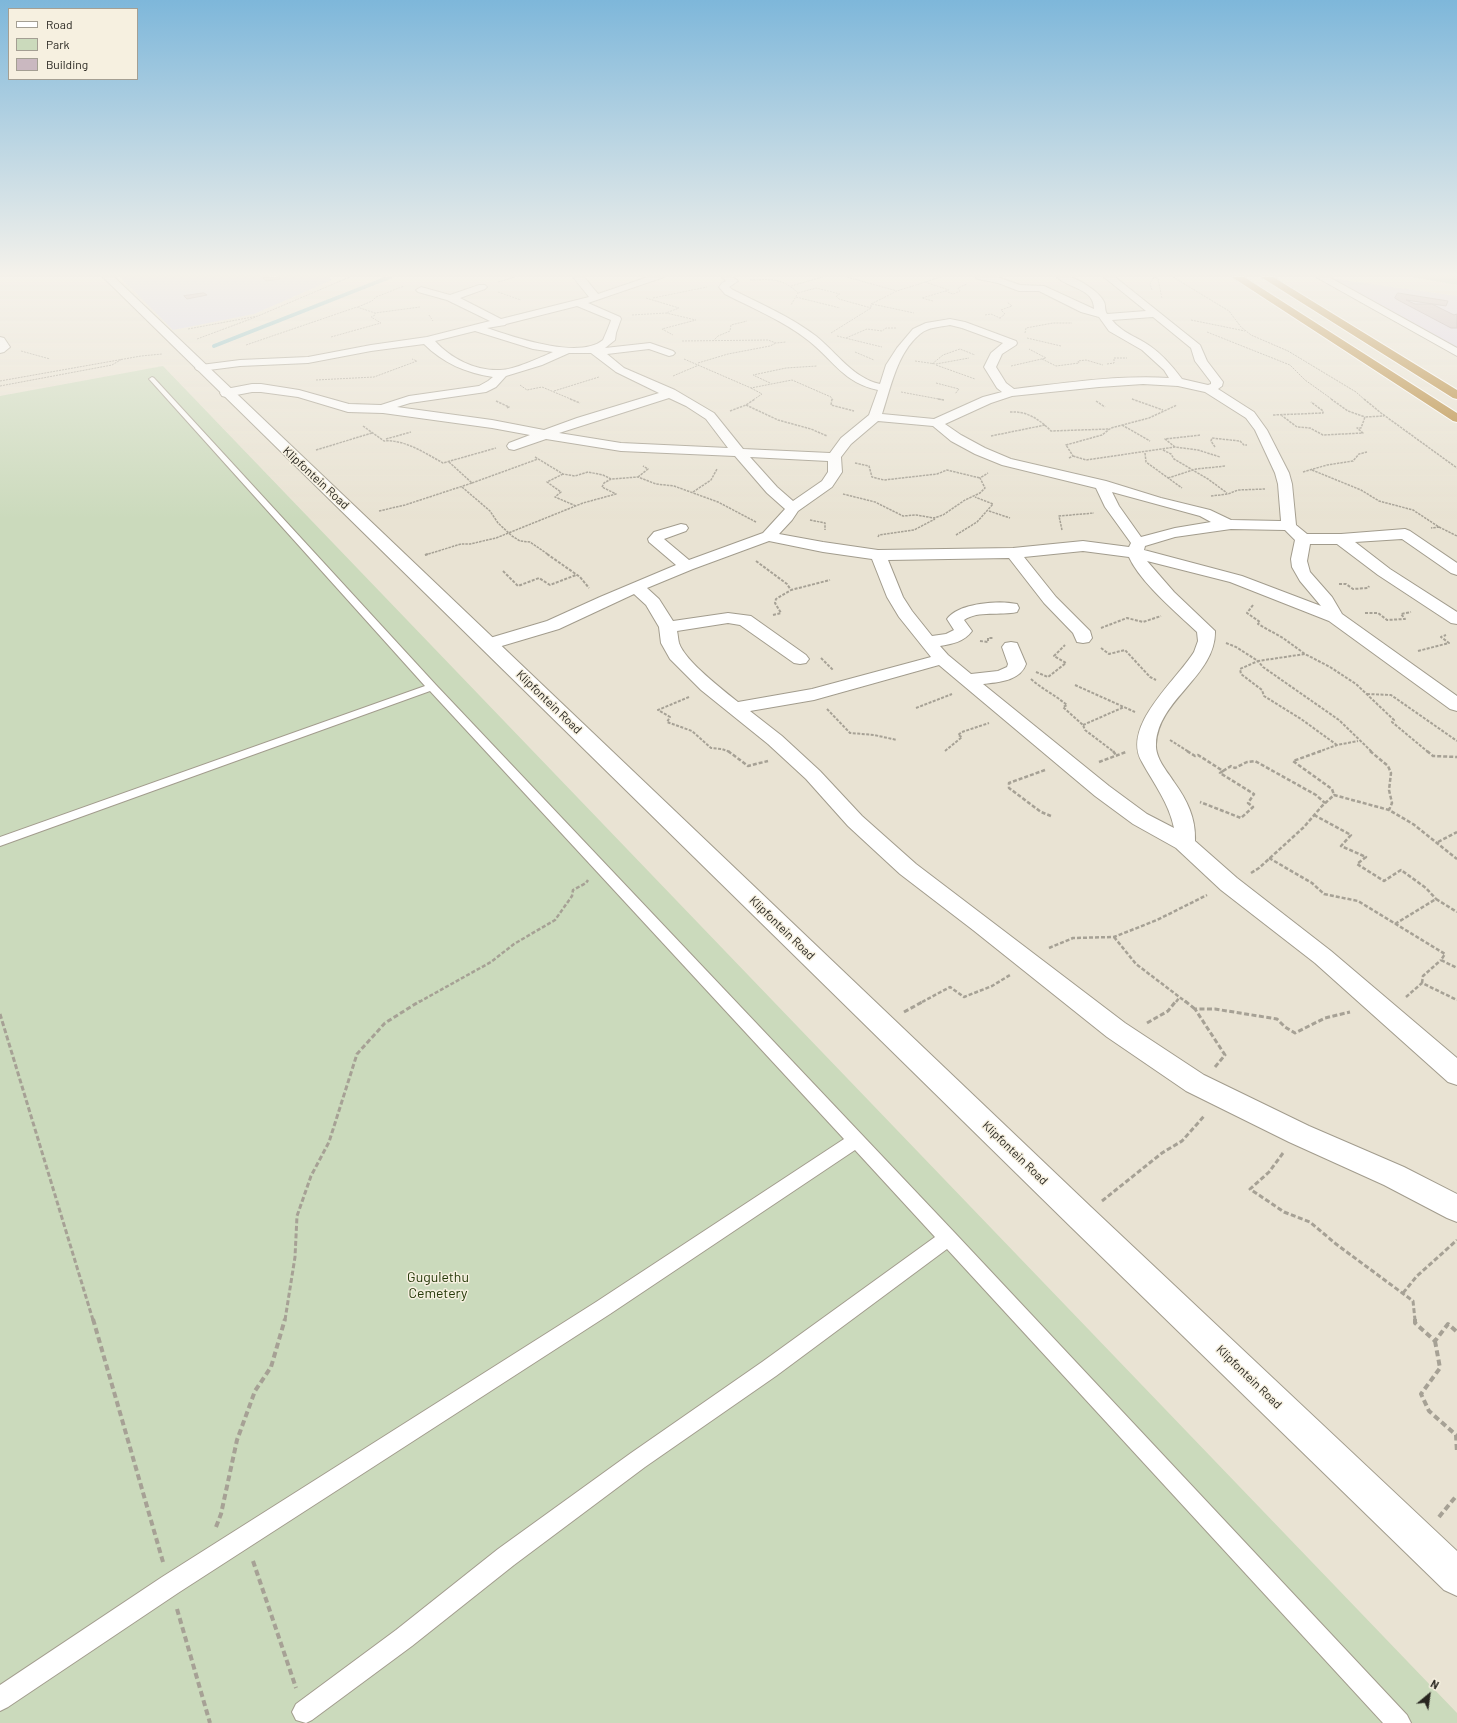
<!DOCTYPE html>
<style>
body{margin:0}
#map{position:relative;width:1457px;height:1723px;overflow:hidden;background:#e9e3d3;font-family:Barlow,sans-serif}
canvas{display:block}
.legend{position:absolute;left:8px;top:8px;width:130px;height:72px;box-sizing:border-box;background:#f6f0e0;border:1px solid #a49f93;margin:0;padding:5px 7px;list-style:none;font-size:12px;color:#282620}
.legend li{display:flex;align-items:center;gap:8px;height:20px}
.legend b{width:20px;border:1px solid #a49f93}
.north{position:absolute;left:1409px;top:1675px;width:40px;height:40px;-webkit-text-stroke:3px #f6f0e0;paint-order:stroke;rotate:29deg;font-size:11px;font-weight:700;line-height:16px;text-align:center;color:#282620}
.north::after{content:'';display:block;margin:auto;width:14px;height:18px;background:#282620;clip-path:polygon(50% 0,100% 100%,50% 72%,0 100%)}
</style>
<div id="map">
<canvas width="1457" height="1723"></canvas>
<ul class="legend">
<li><b style="height:5px;background:#fff"></b>Road</li>
<li><b style="height:11px;background:#cbdabc"></b>Park</li>
<li><b style="height:11px;background:#cab8c0"></b>Building</li>
</ul>
<div class="north">N</div>
</div>
<script>
const ctx = document.querySelector('canvas').getContext('2d');
ctx.lineJoin = 'round';
function fillPath(path, color) { ctx.fillStyle = color; ctx.fill(path, 'evenodd'); }
function stroke(path, color, width, dash) { ctx.strokeStyle = color; ctx.lineWidth = width; ctx.lineCap = dash ? 'butt' : 'round'; ctx.setLineDash(dash || []); ctx.stroke(path); }
function drawText(font, color, halo, rows, align = 'center') {
  ctx.font = font + ' Barlow,sans-serif'; ctx.lineWidth = 3; ctx.setLineDash([]); ctx.textBaseline = 'middle'; ctx.strokeStyle = halo; ctx.fillStyle = color; for (const [text, x, y, turn = 0] of rows) {
    ctx.save(); ctx.translate(x, y); ctx.rotate((+turn || 0) * Math.PI / 180); ctx.textAlign = isNaN(turn) ? turn : align; if (halo) ctx.strokeText(text, 0, 0); ctx.fillText(text, 0, 0); ctx.restore();
  }
}
fillPath(new Path2D(`
 M 1321,277 L 1457,296 L 1457,353 Z`), '#ded4e9');
fillPath(new Path2D(`
 M 120,277 L 328,277 L 332,280 L 254,314 L 173,330 Z`), '#d8d6ec');
fillPath(new Path2D(`
 M 1414,277 L 1457,277 L 1457,285 Z
 M 163,366 L 1457,1713 L 1457,1723 L 0,1723 L 0,396 Z`), '#cbdabc');
stroke(new Path2D(`
 M 214,346 L 390,277`), '#7fbcc4', 4);
const building = new Path2D(`
 M 279,277 L 280,279 L 266,281 L 263,278 Z
 M 204,293 L 207,295 L 187,299 L 184,296 Z
 M 1398,293 L 1448,301 L 1446,306 L 1406,300 L 1415,304 L 1432,304 L 1454,315 L 1457,314 L 1457,328 L 1451,328 L 1398,300 L 1395,298 Z`);
fillPath(building, '#cab8c0');
stroke(building, '#a9989f', 1);
const lane = new Path2D(`
 M 152,377 L 154,378 L 436,685 L 954,1232 L 1407,1715 L 1411,1723 L 1383,1723 L 947,1249 L 776,1376 L 645,1467 L 514,1565 L 412,1646 L 312,1720 L 306,1723 L 296,1720 L 292,1712 L 296,1704 L 396,1630 L 498,1549 L 631,1453 L 762,1362 L 935,1237 L 855,1150 L 610,1314 L 178,1593 L 8,1707 L 0,1711 L 0,1685 L 162,1577 L 596,1302 L 844,1139 L 430,691 L 0,846 L 0,837 L 425,686 L 150,380 L 149,379 Z`);
const street = new Path2D(`
 M 573,277 L 584,277 L 598,294 L 648,277 L 664,277 L 588,303 L 620,317 L 621,319 L 616,333 L 615,340 L 605,348 L 650,343 L 673,351 L 675,353 L 673,355 L 669,356 L 649,349 L 607,354 L 624,368 L 675,390 L 714,413 L 743,449 L 830,453 L 841,438 L 869,415 L 878,390 C 844,383 834,361 809,341 C 784,321 754,309 725,294 L 719,287 L 722,283 L 726,281 L 722,277 C 728,277 734,276 738,281 L 729,287 L 733,290 C 761,304 791,317 816,336 C 837,353 853,378 880,384 L 886,365 L 897,348 L 913,329 L 926,323 L 950,319 L 965,322 L 1016,341 L 1017,343 L 1016,345 L 1002,354 L 996,367 L 1006,383 L 1014,389 C 1065,383 1117,375 1169,378 L 1164,370 L 1142,350 L 1109,331 L 1099,317 L 1081,312 L 1039,291 L 1019,291 L 998,283 L 978,279 L 976,277 L 997,277 L 1020,285 L 1044,286 L 1094,309 C 1094,288 1069,289 1057,277 C 1061,277 1067,277 1070,277 C 1080,280 1100,292 1104,302 C 1106,306 1104,309 1107,314 L 1146,311 L 1104,277 L 1115,277 L 1200,345 L 1207,361 L 1223,382 L 1222,386 L 1218,389 L 1254,412 L 1267,430 L 1289,473 L 1292,484 L 1296,525 L 1307,534 L 1341,534 L 1405,529 L 1410,531 L 1457,563 L 1457,575 L 1451,573 L 1402,539 L 1355,542 L 1390,569 L 1457,612 L 1457,624 L 1451,623 L 1378,575 L 1337,544 L 1310,544 L 1307,561 L 1310,572 L 1332,597 L 1342,614 L 1457,696 L 1457,711 L 1450,709 L 1329,621 L 1230,582 L 1147,561 L 1174,592 L 1215,631 C 1216,676 1158,699 1156,744 C 1155,758 1167,771 1174,782 C 1187,800 1196,818 1195,841 L 1237,878 L 1331,951 L 1457,1058 L 1457,1085 L 1448,1082 L 1315,963 L 1221,890 L 1176,848 L 1133,824 L 1095,796 L 939,665 L 814,700 L 750,711 L 782,736 L 820,771 L 862,816 L 916,864 L 1125,1023 L 1204,1075 L 1309,1126 L 1404,1167 L 1457,1194 L 1457,1222 L 1447,1218 L 1384,1185 L 1289,1142 L 1186,1091 L 1107,1037 L 973,930 L 900,874 L 848,826 L 806,779 L 768,744 L 701,690 L 670,659 L 661,643 L 659,627 L 646,605 L 634,594 L 559,629 L 495,648 L 489,649 L 483,648 L 480,644 L 483,640 L 547,621 L 600,597 L 676,565 L 649,542 L 648,539 L 654,532 L 681,524 L 686,525 L 688,528 L 686,531 L 664,539 L 689,560 L 763,533 L 785,509 L 767,493 L 735,456 L 621,451 L 546,439 L 514,450 L 509,449 L 507,446 L 509,443 L 530,435 L 492,428 L 383,413 L 348,412 L 298,397 L 261,392 L 252,392 L 226,397 L 222,396 L 220,393 L 222,390 L 226,389 L 252,384 L 261,384 L 299,390 L 349,404 L 381,405 L 409,396 L 479,386 L 488,381 L 493,377 C 466,373 443,363 424,344 L 371,351 L 308,363 L 240,366 L 201,371 L 197,370 L 195,368 L 197,366 L 201,365 L 240,360 L 308,357 L 371,345 L 427,337 L 490,321 L 447,300 L 418,292 L 416,290 L 421,287 L 450,295 L 479,285 L 485,285 L 487,287 L 485,289 L 460,298 L 501,319 L 589,297 ZM 577,306 L 611,320 C 610,324 604,338 603,340 C 579,360 514,337 487,328 L 505,325 L 506,324 ZM 1153,317 L 1191,348 L 1195,361 L 1211,382 L 1211,384 L 1208,385 L 1182,379 C 1173,367 1163,355 1150,346 C 1137,337 1121,332 1112,320 ZM 950,325 L 962,328 L 1003,343 L 991,353 L 984,367 L 997,388 L 1002,392 L 983,397 L 934,419 L 882,414 C 891,387 897,353 920,334 C 928,327 940,327 950,325 ZM 475,331 L 533,349 L 553,352 C 539,358 514,370 500,370 C 476,371 451,359 435,341 ZM 569,353 L 591,353 L 616,372 L 659,393 L 577,418 L 544,430 L 492,420 L 397,407 L 410,403 L 486,392 L 496,387 L 506,376 L 542,365 ZM 1143,384 L 1178,386 L 1205,392 L 1246,418 L 1255,430 L 1275,473 L 1278,484 L 1281,521 L 1231,520 L 1210,510 L 1161,498 L 1106,481 L 1011,459 L 985,448 L 961,435 L 945,424 L 991,403 L 1012,396 L 1099,387 ZM 669,398 L 686,406 L 706,419 L 728,448 L 621,443 L 559,433 ZM 878,421 L 933,426 L 951,441 L 975,454 L 1002,465 L 1096,488 L 1105,507 L 1131,543 L 1129,547 L 1083,541 L 1013,548 L 878,550 L 823,542 L 779,534 L 792,520 L 798,511 L 832,487 L 842,472 L 841,457 L 851,444 ZM 750,457 L 828,461 L 828,472 L 822,481 L 793,501 L 777,487 ZM 1112,492 L 1200,516 L 1211,522 L 1175,528 L 1141,537 L 1119,506 ZM 1231,529 L 1285,530 L 1295,540 L 1291,559 L 1292,567 L 1300,581 L 1321,606 L 1242,576 L 1144,550 L 1145,546 L 1175,537 ZM 769,541 L 823,552 L 872,559 L 887,597 L 899,617 L 931,657 L 812,689 L 738,702 C 723,690 685,661 679,643 C 678,639 678,635 677,631 L 728,623 L 740,625 L 794,663 L 800,664 L 806,663 L 809,659 L 806,655 L 751,616 L 728,613 L 673,621 L 659,599 L 647,588 L 693,569 ZM 1083,551 L 1129,557 C 1140,582 1177,613 1197,632 L 1198,641 L 1194,652 C 1176,681 1121,726 1142,762 C 1154,784 1169,803 1174,828 L 1147,814 L 1109,786 L 983,684 C 999,682 1020,681 1026,664 L 1017,643 L 1011,642 L 1005,643 L 1002,647 L 1008,664 L 1007,667 L 998,671 L 971,674 L 948,655 L 940,646 C 952,644 964,642 972,631 L 964,620 C 979,610 1000,616 1017,612 L 1019,608 L 1017,604 C 999,600 958,603 947,619 L 954,630 L 946,634 L 932,636 L 912,611 L 903,597 L 888,560 L 1009,558 L 1044,603 L 1073,633 L 1077,642 L 1083,643 L 1089,642 L 1092,638 L 1090,631 L 1056,597 L 1024,557 Z
 M 1316,277 L 1329,277 L 1457,348 L 1457,356 Z
 M 0,337 L 4,338 L 10,347 L 4,352 L 0,353 Z`);
const secondary = new Path2D(`
 M 103,277 L 114,277 L 1091,1207 L 1457,1551 L 1457,1596 L 1444,1590 L 1071,1227 Z`);
const highway = new Path2D(`
 M 1232,277 L 1244,277 L 1457,413 L 1457,422 L 1453,421 Z
 M 1261,277 L 1273,277 L 1457,390 L 1457,399 L 1453,398 Z`);
stroke(lane, '#a29c8d', 2);
stroke(street, '#a29c8d', 2);
stroke(secondary, '#a29c8d', 2);
stroke(highway, '#fff', 2);
stroke(new Path2D(`
 M 847,277 L 897,291
 M 1155,277 L 1158,279 L 1162,298
 M 1173,277 L 1229,311 L 1241,327 L 1251,335 L 1288,351 L 1356,392 L 1365,400
 M 750,280 C 770,279 783,278 798,293 L 791,305
 M 498,282 L 515,277
 M 925,282 L 949,290 L 922,298 L 933,301
 M 791,286 L 823,277
 M 1152,290 L 1150,284 L 1154,277
 M 945,291 L 953,294 L 960,291 L 958,288 L 967,284
 M 498,292 L 521,300
 M 798,293 L 816,288 L 840,294 L 836,296 L 839,299 L 871,308
 M 796,297 L 840,308
 M 646,298 L 679,308 L 666,313 L 696,320 L 662,329 L 673,335
 M 653,298 L 707,287
 M 872,304 L 914,313
 M 358,307 L 372,301 L 376,297 L 404,286
 M 429,315 L 433,321
 M 632,315 L 666,313
 M 985,315 L 991,314 L 1000,318 L 1000,320
 M 1000,318 L 1005,314 L 1001,310 L 1012,306 L 1007,302
 M 1191,320 L 1245,331
 M 188,329 L 258,316 L 350,277
 M 1207,332 L 1290,365 L 1305,380 L 1333,400
 M 831,333 L 871,308 L 871,304 L 897,291 L 941,277
 M 1025,333 L 1026,328 L 1053,323 L 1072,323
 M 837,336 L 882,347
 M 331,337 L 381,323 L 371,317 L 375,315 L 375,313
 M 846,338 L 867,329 L 882,331 L 886,328 L 897,328
 M 1027,338 L 1061,346
 M 197,339 L 256,317
 M 682,341 L 768,340 L 776,343 L 786,342
 M 713,341 L 718,336 L 730,331 L 731,325 L 747,321
 M 246,345 L 357,307 L 375,313 L 420,307
 M 21,351 L 50,359
 M 855,352 L 874,360
 M 684,359 L 751,388 L 792,380 L 831,397 L 833,400
 M 1042,359 L 1056,366 L 1079,363 L 1078,361 L 1086,360 L 1103,365
 M 915,361 L 936,364 L 969,358
 M 698,363 L 728,354 L 770,346 L 776,343
 M 932,364 L 943,355 L 960,349 L 975,355
 M 1107,364 L 1114,363 L 1114,358 L 1127,358
 M 936,365 L 975,379
 M 1011,366 L 1046,358 L 1029,349
 M 673,376 L 699,365
 M 316,380 L 374,377 L 417,361 L 412,359
 M 0,381 L 141,356 L 162,354
 M 770,383 L 753,375 L 786,368 L 817,366
 M 936,383 L 959,389 L 955,394
 M 520,385 L 527,390 L 542,387 L 573,400
 M 0,386 L 112,365 L 122,359
 M 751,388 L 762,394 L 753,400
 M 554,391 L 599,377
 M 901,392 L 944,400
 M 1132,399 L 1135,400`), '#a6a195', 1, [2, 1]);
stroke(new Path2D(`
 M 570,399 L 580,403
 M 832,399 L 831,405 L 854,411
 M 938,399 L 944,400
 M 1132,399 L 1163,410
 M 1331,399 L 1348,411 L 1365,417
 M 1364,399 L 1381,413 L 1457,468
 M 496,401 L 509,407 L 506,408
 M 1096,401 L 1105,407
 M 746,405 L 778,420 L 811,429 L 827,436
 M 730,411 L 746,405 L 755,399
 M 1010,412 C 1027,411 1039,419 1051,431 L 1109,429
 M 1273,415 L 1323,413 L 1323,411 L 1311,402
 M 1281,415 L 1297,427 L 1310,428 L 1323,435 L 1363,433 L 1357,428 L 1361,428 L 1365,417 L 1384,416
 M 1122,425 L 1150,441
 M 363,426 L 384,441 C 404,439 425,453 443,463 L 496,448
 M 991,436 L 1045,425
 M 386,439 L 411,432
 M 1175,447 L 1165,439 L 1201,435
 M 1215,447 L 1211,441 L 1212,438 L 1240,441 L 1244,445 L 1247,445
 M 316,450 L 372,433
 M 1163,450 L 1171,454 L 1174,459 L 1208,479 L 1227,493
 M 1145,453 L 1146,462 L 1182,488
 M 1073,456 L 1086,460 L 1175,447 L 1198,450 L 1220,457
 M 535,457 L 563,474 L 575,476 L 588,472 L 603,475 L 611,479 L 638,477 L 656,484 L 674,486 L 718,502 L 756,522
 M 1069,458 L 1073,456 L 1066,445 L 1102,435 L 1111,428 L 1149,418 L 1177,405
 M 855,463 L 869,466 L 872,477 L 884,480 L 937,474 L 947,470 L 980,478
 M 1312,470 L 1361,490 L 1379,501 L 1413,510 L 1439,527 L 1431,528
 M 1303,472 L 1327,465 L 1353,461 L 1359,454 L 1367,452
 M 563,474 L 547,482 L 561,492 L 555,497 L 576,506
 M 638,477 L 648,469 L 643,466
 M 1168,478 L 1196,469 L 1226,466
 M 472,483 L 538,459
 M 462,487 L 490,511 L 498,523 L 512,536 L 520,541 L 530,542 L 549,555
 M 693,492 L 711,480 L 717,469
 M 843,494 L 875,502 L 903,516 L 916,515 L 934,518 L 943,515 L 965,500 L 980,493 L 985,488 L 980,478 L 988,473
 M 1211,496 L 1228,494 L 1238,490 L 1265,489
 M 379,511 L 405,505 L 472,483 L 449,462
 M 989,511 L 1010,518
 M 810,520 L 825,523 L 825,530
 M 1439,527 L 1457,536
 M 1062,530 L 1059,516 L 1094,513
 M 956,535 L 977,522 L 993,504 L 975,497
 M 878,537 L 879,535 L 914,530 L 935,519
 M 425,555 L 461,544 L 470,544 L 496,538 L 583,503 L 616,494 L 602,487 L 604,483 L 611,479`), '#a6a195', 1.5, [2.5, 1]);
stroke(new Path2D(`
 M 547,554 L 580,577 L 589,588
 M 425,555 L 428,554
 M 756,561 L 787,584 L 791,590 L 830,580
 M 503,571 L 518,586 L 539,578 L 550,585 L 576,575
 M 1339,584 L 1346,584 L 1353,589 L 1368,588 L 1369,586
 M 1253,605 L 1247,613 L 1260,622 L 1258,624 L 1283,638 L 1305,654
 M 1365,613 L 1378,613 L 1387,620 L 1405,619 L 1401,614 L 1411,612
 M 773,615 L 781,613 L 775,603 L 776,599 L 791,590
 M 1101,628 L 1127,618 L 1143,622 L 1161,616
 M 980,641 L 988,642 L 988,638 L 993,638
 M 1226,643 L 1236,647 L 1258,661 L 1305,654 L 1330,667 L 1356,684 L 1394,720 L 1392,722 L 1428,752
 M 1101,648 L 1109,654 L 1125,650 L 1150,677 L 1156,680
 M 1418,651 L 1449,643 L 1441,637 L 1446,635
 M 821,658 L 833,670
 M 1036,672 L 1048,677 L 1066,663 L 1054,656 L 1065,645
 M 1031,679 C 1042,689 1055,695 1067,705 L 1063,707 L 1083,725 L 1085,730 L 1114,752
 M 1075,685 L 1135,712
 M 1367,694 L 1391,695 L 1457,741
 M 689,697 L 658,710 L 670,717 L 667,722 L 692,731 L 711,748 L 722,749 L 730,752
 M 916,708 L 952,694
 M 827,709 L 850,733 L 874,735 L 897,740
 M 1083,725 L 1124,707
 M 1170,740 L 1189,752
 M 1337,745 L 1301,719 L 1264,696 L 1262,690 L 1241,674 L 1240,669 L 1258,661 L 1263,667 L 1339,720 L 1372,752
 M 945,751 L 962,737 L 958,735 L 962,732 L 989,723
 M 1318,752 L 1337,745 L 1358,741`), '#a6a195', 2, [3, 1.5]);
stroke(new Path2D(`
 M 728,751 L 748,766 L 768,761
 M 1113,751 L 1116,755
 M 1187,751 L 1195,756 L 1198,755 L 1223,771 L 1220,773 L 1254,794 L 1248,803 L 1253,807 L 1241,818 L 1200,802
 M 1321,751 L 1293,761 L 1332,789 L 1334,795
 M 1370,751 L 1388,766 L 1391,773 L 1389,790 L 1392,803 L 1389,810
 M 1427,751 L 1433,756 L 1457,757
 M 1099,762 L 1126,752
 M 1045,770 L 1009,783 L 1009,788 L 1041,812 L 1051,816
 M 1223,771 L 1231,766 L 1235,768 L 1247,762 L 1255,761 L 1316,795 L 1325,803
 M 1314,815 L 1351,835 L 1341,846 L 1366,857 L 1357,864 L 1384,881 L 1401,870 L 1426,888 L 1436,899
 M 1438,842 L 1457,832
 M 1269,858 L 1312,883 L 1324,894 L 1358,901 L 1445,954 L 1441,960 L 1457,968
 M 1251,873 L 1259,868 L 1304,827 L 1322,806 L 1334,795 L 1389,810 L 1413,824 L 1457,859
 M 1395,924 L 1436,899 L 1457,912
 M 1114,937 L 1136,964 L 1186,1002
 M 1049,948 L 1073,938 L 1114,937 L 1157,920 L 1207,895
 M 1422,983 L 1423,976 L 1441,960
 M 1406,997 L 1422,983 L 1457,1000
 M 419,1002 L 491,962 L 514,944 L 555,920 L 572,896 L 573,890 L 586,883 L 588,880
 M 922,1002 L 950,987 L 964,997 L 992,986 L 1010,975
 M 1176,1002 L 1179,998`), '#a6a195', 2.5, [4, 2]);
stroke(new Path2D(`
 M 1185,1001 L 1195,1009
 M 904,1012 L 924,1001
 M 0,1014 L 93,1320
 M 1147,1023 L 1168,1011 L 1176,1001
 M 1215,1067 L 1225,1055 L 1195,1009 L 1215,1009 L 1277,1019 L 1285,1027 L 1295,1033 L 1325,1018 L 1350,1012
 M 1283,1153 L 1269,1172 L 1250,1189 L 1284,1212 L 1310,1222 L 1336,1244 L 1413,1301 L 1415,1320
 M 1102,1201 L 1162,1153 L 1182,1141 L 1205,1115
 M 1403,1293 L 1417,1276 L 1457,1240
 M 285,1320 L 295,1257 L 297,1216 L 311,1176 L 329,1142 L 357,1054 L 385,1023 L 420,1001`), '#a6a195', 3, [5, 2.5]);
stroke(new Path2D(`
 M 93,1319 L 163,1562
 M 1415,1319 L 1415,1323 L 1435,1341 L 1448,1324 L 1457,1332
 M 1435,1341 L 1440,1368 L 1421,1394 L 1429,1411 L 1456,1435 L 1457,1453
 M 1439,1517 L 1457,1495
 M 216,1527 L 221,1514 L 237,1440 L 255,1391 L 271,1367 L 285,1319
 M 253,1561 L 296,1688
 M 177,1609 L 210,1723`), '#a6a195', 4, [6, 3.5]);
fillPath(lane, '#fff');
fillPath(street, '#fff');
fillPath(secondary, '#fff');
fillPath(highway, '#b38331');
const sky = ctx.createLinearGradient(0, 0, 0, 519);
sky.addColorStop(0, '#7eb7da');
sky.addColorStop(0.53, '#f5f2eb');
sky.addColorStop(1, '#f5f2eb00');
ctx.fillStyle = sky;
ctx.fillRect(0, 0, 1457, 519);
drawText('12px', '#282620', '#f6f0e0', [
 ["Klipfontein Road",316,478,43],
 ["Klipfontein Road",549,702,44],
 ["Klipfontein Road",782,928,44],
 ["Klipfontein Road",1015,1153,44],
 ["Klipfontein Road",1249,1377,44]
]);
drawText('14px', '#263909', '#f6f0e0', [
 ["Gugulethu",438,1277],
 ["Cemetery",438,1293]
]);
</script>
